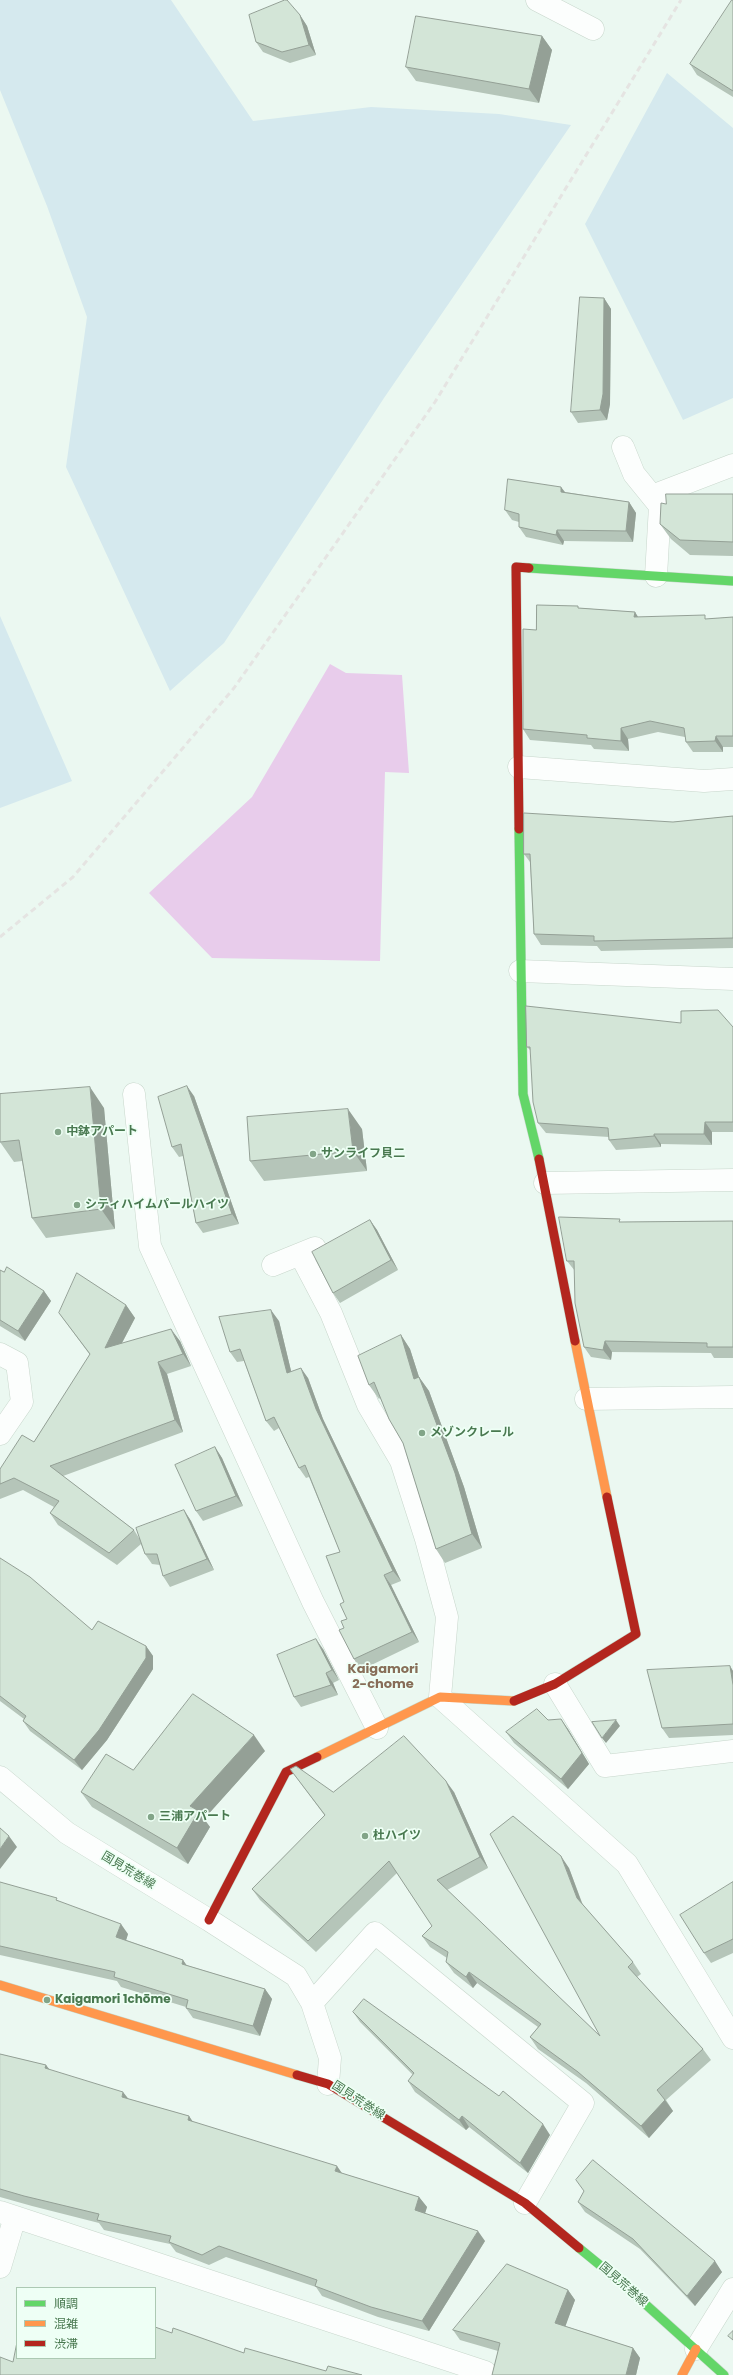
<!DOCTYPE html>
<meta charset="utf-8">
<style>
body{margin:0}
#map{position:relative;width:733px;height:2375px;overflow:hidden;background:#ebf8f1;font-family:Poppins,"Noto Sans JP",sans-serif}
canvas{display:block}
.legend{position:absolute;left:16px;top:2287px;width:140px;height:72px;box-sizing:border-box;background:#eefff5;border:1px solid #acc9b3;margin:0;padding:5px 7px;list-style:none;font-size:12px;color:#497950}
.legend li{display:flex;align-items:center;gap:8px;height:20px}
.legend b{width:20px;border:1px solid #acc9b3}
</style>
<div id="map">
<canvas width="733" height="2375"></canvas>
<ul class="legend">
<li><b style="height:5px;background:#63d668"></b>順調</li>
<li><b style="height:5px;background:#ff974d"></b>混雑</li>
<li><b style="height:5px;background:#b3261e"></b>渋滞</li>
</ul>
</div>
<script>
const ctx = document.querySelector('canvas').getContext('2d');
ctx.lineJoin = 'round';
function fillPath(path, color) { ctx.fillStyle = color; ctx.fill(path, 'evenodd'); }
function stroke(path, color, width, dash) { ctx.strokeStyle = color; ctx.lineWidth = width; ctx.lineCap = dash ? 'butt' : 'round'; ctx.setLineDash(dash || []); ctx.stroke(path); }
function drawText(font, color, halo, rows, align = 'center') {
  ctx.font = font + ' Poppins,"Noto Sans JP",sans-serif'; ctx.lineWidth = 3.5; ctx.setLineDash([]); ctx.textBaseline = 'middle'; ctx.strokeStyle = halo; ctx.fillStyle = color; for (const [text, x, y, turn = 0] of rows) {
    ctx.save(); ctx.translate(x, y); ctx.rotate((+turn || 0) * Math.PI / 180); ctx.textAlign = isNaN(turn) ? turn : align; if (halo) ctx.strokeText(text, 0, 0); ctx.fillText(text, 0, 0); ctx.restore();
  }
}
fillPath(new Path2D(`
 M 0,0 L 171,0 L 253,121 L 371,107 L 499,114 L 571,125 L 384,398 L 224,643 L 170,691 L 66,467 L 87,317 L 47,206 L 0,90 Z
 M 667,73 L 733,128 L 733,398 L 683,420 L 585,224 Z
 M 0,616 L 72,781 L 0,808 Z`), '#d5e9ee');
fillPath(new Path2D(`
 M 330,664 L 346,673 L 402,675 L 409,773 L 385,772 L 380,961 L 212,958 L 149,893 L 252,797 Z`), '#e8cceb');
const lane = new Path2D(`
 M 537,0 L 593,29`);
const street = new Path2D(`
 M 623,447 L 634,474 L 660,506 L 656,576
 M 652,496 L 733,465
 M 519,767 L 704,781 L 733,779
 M 520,971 L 733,979
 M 134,1094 L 150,1246 L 313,1602 L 377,1728
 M 545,1183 L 733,1180
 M 300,1254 L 331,1313 L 368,1405 L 401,1461 L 426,1539 L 447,1617 L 440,1697 L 627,1864 L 733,2038
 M 273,1265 L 315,1248
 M 0,1354 L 17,1363 L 22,1402 L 0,1434
 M 586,1399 L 733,1397
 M 555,1684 L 605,1766 L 733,1751
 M 0,1777 L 67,1833 L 209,1920 L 296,1976 L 312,2003 L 330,2058 L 328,2084
 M 312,2003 L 375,1933 L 583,2103 L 525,2203
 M 0,2212 L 485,2372 L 484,2375
 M 0,2267 L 15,2217
 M 696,2349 L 733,2289`);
const fast = new Path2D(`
 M 529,568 L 733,581
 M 519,829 L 523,1094 L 539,1159
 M 579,2248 L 623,2284 L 724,2375`);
const slow = new Path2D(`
 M 575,1341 L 607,1497
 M 317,1757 L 440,1697 L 514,1701
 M 0,1985 L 297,2075
 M 682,2375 L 696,2349`);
const jam = new Path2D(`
 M 519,829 L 516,567 L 529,568
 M 539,1159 L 575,1341
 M 514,1701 L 555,1684 L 636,1634 L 607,1497
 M 209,1920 L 286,1772 L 317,1757
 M 297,2075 L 328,2084 L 525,2203 L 579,2248`);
stroke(lane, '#c7d6cb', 23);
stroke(street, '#c7d6cb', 23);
stroke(fast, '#c5d6c9', 10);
stroke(slow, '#c5d6c9', 10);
stroke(jam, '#c5d6c9', 10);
stroke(lane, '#fcfefd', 22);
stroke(street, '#fcfefd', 22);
stroke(fast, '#63d668', 9);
stroke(slow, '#ff974d', 9);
stroke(jam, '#b3261e', 9);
stroke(new Path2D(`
 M 0,937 L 73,877 L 234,688 L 435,402 L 681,0`), '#e5e4e2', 3, [6, 4]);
fillPath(new Path2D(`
 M 733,0 L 733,97 L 697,75 L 690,64 Z
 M 300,15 L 307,26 L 316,55 L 290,63 L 263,52 L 256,42 Z
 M 542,36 L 552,50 L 539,103 L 416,81 L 406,67 Z
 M 604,298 L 611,309 L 610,404 L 607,420 L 578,423 L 571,412 Z
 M 565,492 L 629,502 L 636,513 L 633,542 L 564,541 L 563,545 L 526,537 L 519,527 L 519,522 L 512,520 L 505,510 Z
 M 733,494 L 733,556 L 690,555 L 671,539 L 660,524 L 666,504 Z
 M 580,608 L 635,612 L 637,617 L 707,619 L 733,617 L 733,747 L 723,747 L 723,752 L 693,752 L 686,742 L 685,737 L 658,732 L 628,739 L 629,751 L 594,749 L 591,745 L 530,740 L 523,729 L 536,630 Z
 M 733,816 L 733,948 L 601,951 L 597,946 L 541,945 L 534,934 L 530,862 L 524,854 L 673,822 Z
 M 681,1023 L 733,1027 L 733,1132 L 712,1132 L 712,1145 L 661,1144 L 661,1147 L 616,1150 L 609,1140 L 609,1137 L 546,1133 L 538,1123 L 531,1051 L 527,1047 Z
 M 194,1096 L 239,1224 L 203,1233 L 196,1223 L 183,1156 L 179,1157 L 172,1147 Z
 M 104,1108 L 115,1229 L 46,1238 L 32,1218 L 22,1161 L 14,1162 L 0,1142 Z
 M 362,1129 L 367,1171 L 264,1181 L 250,1161 Z
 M 370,1220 L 377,1230 L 398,1270 L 340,1303 L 333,1293 Z
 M 733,1221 L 733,1358 L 714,1358 L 711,1353 L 612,1352 L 611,1360 L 591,1357 L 584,1347 L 575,1271 L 567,1261 L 622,1222 Z
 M 0,1270 L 4,1272 L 44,1291 L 51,1301 L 25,1341 L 0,1326 Z
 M 126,1305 L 135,1318 L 122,1343 L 180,1341 L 191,1366 L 167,1374 L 183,1432 L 63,1476 L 134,1530 L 139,1538 L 184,1510 L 191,1521 L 214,1570 L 170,1587 L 163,1576 L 160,1565 L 152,1564 L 145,1554 L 141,1544 L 117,1565 L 58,1525 L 50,1513 L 54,1507 L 23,1490 L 0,1499 L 0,1469 L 34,1442 L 90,1355 L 59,1313 Z
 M 279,1321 L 291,1371 L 308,1378 L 323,1419 L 401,1581 L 391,1585 L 419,1642 L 361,1670 L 354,1659 L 344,1628 L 347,1619 L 344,1602 L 340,1552 L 309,1477 L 306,1478 L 299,1468 L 279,1428 L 274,1431 L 266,1421 L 244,1361 L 237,1362 L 230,1352 Z
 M 401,1335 L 410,1349 L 419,1377 L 429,1391 L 464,1487 L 482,1548 L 445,1563 L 436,1549 L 403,1443 L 380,1398 L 379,1399 L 369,1385 Z
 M 215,1447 L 222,1458 L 243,1506 L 203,1521 L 196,1511 Z
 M 0,1558 L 92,1630 L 146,1646 L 153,1656 L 153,1669 L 107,1740 L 82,1770 L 30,1731 L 23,1721 L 24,1719 L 0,1701 Z
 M 323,1649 L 339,1680 L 333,1683 L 338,1695 L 301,1707 L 294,1697 Z
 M 730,1666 L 733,1671 L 733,1735 L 669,1738 L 662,1728 Z
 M 548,1720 L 568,1729 L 589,1764 L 568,1789 L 514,1743 L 506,1732 Z
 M 265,1751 L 204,1819 L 210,1827 L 188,1864 L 92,1807 L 81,1792 L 133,1770 Z
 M 290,1769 L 333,1792 L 454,1792 L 488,1868 L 447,1890 L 600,2036 L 569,1868 L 583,1905 L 633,1962 L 641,1974 L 637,1977 L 703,2049 L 711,2060 L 666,2100 L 673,2111 L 649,2138 L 586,2083 L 538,2049 L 530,2037 L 538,2027 L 477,1983 L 473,1988 L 454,1973 L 446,1962 L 447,1958 L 430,1947 L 422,1936 L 432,1926 L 397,1873 L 316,1952 L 260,1900 L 252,1889 L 325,1816 Z
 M 0,1882 L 59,1901 L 128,1934 L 126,1940 L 183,1960 L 186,1965 L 265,1989 L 272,1999 L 260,2036 L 193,2018 L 186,2008 L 186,2007 L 121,1987 L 117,1981 L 0,1955 Z
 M 733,1882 L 733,1953 L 711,1963 L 704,1953 Z
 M 353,2012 L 550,2135 L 528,2173 L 469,2127 L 466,2130 L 415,2092 L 408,2081 L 413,2075 L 360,2022 Z
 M 0,2054 L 46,2065 L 50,2070 L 129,2099 L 189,2116 L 193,2122 L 341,2173 L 419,2197 L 427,2207 L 425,2213 L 485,2241 L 429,2331 L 378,2317 L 322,2296 L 316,2287 L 226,2257 L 209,2265 L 176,2252 L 170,2244 L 104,2230 L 99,2223 L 32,2206 L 0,2197 Z
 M 578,2202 L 722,2272 L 695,2306 L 640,2249 L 585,2212 Z
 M 568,2290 L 575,2300 L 565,2326 L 633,2348 L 640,2358 L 636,2375 L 492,2375 L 498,2351 L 460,2340 L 453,2330 Z`), '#b5c5b9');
fillPath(new Path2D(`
 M 300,15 L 307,26 L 316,55 L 309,45 Z
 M 542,36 L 552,50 L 539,103 L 529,89 Z
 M 604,298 L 611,309 L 610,404 L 607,420 L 600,410 Z
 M 561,487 L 569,497 L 561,492 Z
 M 629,502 L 636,513 L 633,542 L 626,531 Z
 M 557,530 L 564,541 L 563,545 L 556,535 Z
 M 635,612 L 642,623 L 634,617 Z
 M 621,728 L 628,739 L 629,751 L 621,741 Z
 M 716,736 L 723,747 L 723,752 L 715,741 Z
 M 187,1086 L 194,1096 L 239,1224 L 232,1214 Z
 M 90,1087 L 104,1108 L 115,1229 L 101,1209 Z
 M 348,1109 L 362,1129 L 367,1171 L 353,1151 Z
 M 705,1122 L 712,1132 L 712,1145 L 704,1134 Z
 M 654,1134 L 661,1144 L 661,1147 L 654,1136 Z
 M 370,1220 L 377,1230 L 398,1270 L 391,1260 Z
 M 44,1291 L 51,1301 L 25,1341 L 18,1331 Z
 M 126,1305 L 135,1318 L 113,1360 L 105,1348 Z
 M 271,1310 L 279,1321 L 294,1383 L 287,1373 Z
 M 171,1329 L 180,1341 L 191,1366 L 183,1354 Z
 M 401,1335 L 410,1349 L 419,1377 L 429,1391 L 464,1487 L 482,1548 L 472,1534 L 414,1379 Z
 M 605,1341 L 612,1352 L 611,1360 L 603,1350 Z
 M 158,1362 L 167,1374 L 183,1432 L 175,1420 Z
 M 301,1368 L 308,1378 L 323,1419 L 401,1581 L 393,1571 L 316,1409 Z
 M 215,1447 L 222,1458 L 243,1506 L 236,1496 Z
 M 184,1510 L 191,1521 L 214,1570 L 207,1559 Z
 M 384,1575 L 391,1585 L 419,1642 L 412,1632 Z
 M 316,1639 L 323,1649 L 339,1680 L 332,1670 Z
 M 146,1646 L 153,1656 L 153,1669 L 107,1740 L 82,1770 L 74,1760 Z
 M 730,1666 L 733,1671 L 733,1685 Z
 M 326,1673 L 333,1683 L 338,1695 L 331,1685 Z
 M 561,1719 L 568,1729 L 589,1764 L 568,1789 L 561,1779 Z
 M 616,1720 L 620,1726 L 606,1743 L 602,1738 Z
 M 254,1735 L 265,1751 L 204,1819 L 210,1827 L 188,1864 L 177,1848 L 190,1806 Z
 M 446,1781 L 454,1792 L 488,1868 L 480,1857 Z
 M 9,1836 L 17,1847 L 0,1869 L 0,1849 Z
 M 561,1856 L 569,1868 L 584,1909 L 577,1898 Z
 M 121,1924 L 128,1934 L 124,1947 L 116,1937 Z
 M 183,1960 L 190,1970 L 182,1964 Z
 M 469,1972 L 477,1983 L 473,1988 L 466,1977 Z
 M 265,1989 L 272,1999 L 260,2036 L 253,2026 Z
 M 46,2065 L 53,2075 L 45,2068 Z
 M 123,2092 L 131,2102 L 122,2097 Z
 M 665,2100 L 673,2111 L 649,2138 L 641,2126 Z
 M 189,2116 L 196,2127 L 188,2120 Z
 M 462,2116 L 469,2127 L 466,2130 L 459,2120 Z
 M 543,2124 L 550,2135 L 528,2173 L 520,2163 Z
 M 337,2166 L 344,2176 L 335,2171 Z
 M 419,2197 L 427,2207 L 423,2220 L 415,2210 Z
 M 478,2231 L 485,2241 L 429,2331 L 422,2321 Z
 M 715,2261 L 722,2272 L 695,2306 L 687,2296 Z
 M 568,2290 L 575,2300 L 563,2333 L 555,2323 Z
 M 633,2348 L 640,2358 L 636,2375 L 626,2375 Z`), '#94a096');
const building = new Path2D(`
 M 285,0 L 287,0 L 300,15 L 309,45 L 282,52 L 256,42 L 249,15 Z
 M 732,0 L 733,0 L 733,91 L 690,64 Z
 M 416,16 L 542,36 L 529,89 L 406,67 Z
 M 580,297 L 604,298 L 603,394 L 600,410 L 571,412 Z
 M 508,479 L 561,487 L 561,492 L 629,502 L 626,531 L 557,530 L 556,535 L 519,527 L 519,514 L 505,510 Z
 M 666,494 L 733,494 L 733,542 L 680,540 L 660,524 L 661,503 L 666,504 Z
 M 537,605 L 578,606 L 578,608 L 635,612 L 634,617 L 705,615 L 705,619 L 733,617 L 733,736 L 716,736 L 715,741 L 686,742 L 684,728 L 650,721 L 621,728 L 621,741 L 587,738 L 587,735 L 523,729 L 523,629 L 536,630 Z
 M 524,813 L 673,822 L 733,816 L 733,938 L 594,941 L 594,936 L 534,934 L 530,854 L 524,854 Z
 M 526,1006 L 681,1023 L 681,1011 L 718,1010 L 733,1027 L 733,1122 L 705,1122 L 704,1134 L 654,1134 L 654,1136 L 609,1140 L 608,1128 L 538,1123 L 533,1102 L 530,1047 L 527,1047 Z
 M 187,1086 L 232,1214 L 196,1223 L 181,1144 L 172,1147 L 158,1097 Z
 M 90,1087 L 101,1209 L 32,1218 L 19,1140 L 0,1142 L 0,1094 Z
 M 348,1109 L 353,1151 L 250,1161 L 247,1117 Z
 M 559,1217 L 620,1219 L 619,1222 L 733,1221 L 733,1347 L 707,1347 L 707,1343 L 605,1341 L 603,1350 L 584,1347 L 575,1303 L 574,1261 L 567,1261 Z
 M 370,1220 L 391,1260 L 333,1293 L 312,1252 Z
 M 7,1267 L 44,1291 L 18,1331 L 0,1320 L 0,1270 L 4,1272 Z
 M 77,1273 L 126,1305 L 105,1348 L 171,1329 L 183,1354 L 158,1362 L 175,1420 L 50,1466 L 134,1530 L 109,1553 L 50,1513 L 59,1501 L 14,1478 L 0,1484 L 0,1469 L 22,1435 L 34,1442 L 90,1354 L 59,1313 Z
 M 271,1310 L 287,1373 L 301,1368 L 316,1409 L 393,1571 L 384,1575 L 412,1632 L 354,1659 L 339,1630 L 344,1628 L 341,1621 L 347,1619 L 340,1604 L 344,1602 L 326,1556 L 340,1552 L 305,1465 L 299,1468 L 274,1417 L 266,1421 L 240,1349 L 230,1352 L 219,1317 Z
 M 401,1335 L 414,1379 L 419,1377 L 455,1473 L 472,1534 L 436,1549 L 403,1443 L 389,1419 L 374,1382 L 369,1385 L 358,1356 Z
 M 215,1447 L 236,1496 L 196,1511 L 175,1465 Z
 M 184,1510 L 207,1559 L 163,1576 L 157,1554 L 145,1554 L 136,1528 Z
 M 0,1558 L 30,1577 L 92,1630 L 98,1621 L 146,1646 L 146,1658 L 99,1730 L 74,1760 L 23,1721 L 26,1716 L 0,1696 Z
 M 316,1639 L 332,1670 L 326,1673 L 331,1685 L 294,1697 L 277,1655 Z
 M 730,1666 L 733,1685 L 733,1724 L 662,1728 L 647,1670 Z
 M 193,1694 L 254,1735 L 190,1806 L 199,1811 L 177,1848 L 81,1792 L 106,1754 L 133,1770 Z
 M 537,1709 L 548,1720 L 561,1719 L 582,1753 L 561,1779 L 506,1732 Z
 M 616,1720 L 602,1738 L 592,1722 Z
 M 404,1736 L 446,1781 L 480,1857 L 437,1880 L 600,2036 L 490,1834 L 513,1816 L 561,1856 L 577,1898 L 633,1962 L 628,1967 L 703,2049 L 657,2090 L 665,2100 L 641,2126 L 578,2072 L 530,2037 L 541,2024 L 469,1972 L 466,1977 L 446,1962 L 448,1952 L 422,1936 L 432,1926 L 389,1861 L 308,1941 L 252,1889 L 325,1815 L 290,1769 L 296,1766 L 333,1792 Z
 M 0,1828 L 9,1836 L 0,1849 Z
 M 0,1882 L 57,1898 L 56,1900 L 121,1924 L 116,1937 L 183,1960 L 182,1964 L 265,1989 L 253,2026 L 186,2008 L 188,2000 L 114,1977 L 115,1972 L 0,1946 Z
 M 733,1882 L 733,1939 L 704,1953 L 680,1915 Z
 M 364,1999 L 499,2096 L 503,2091 L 543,2124 L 520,2163 L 462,2116 L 459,2120 L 408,2081 L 414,2073 L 353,2012 Z
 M 0,2054 L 46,2065 L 45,2068 L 123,2092 L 122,2097 L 189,2116 L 188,2120 L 337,2166 L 335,2171 L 419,2197 L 415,2210 L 478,2231 L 422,2321 L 371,2307 L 315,2286 L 317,2280 L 219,2246 L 202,2255 L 169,2242 L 171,2236 L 97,2220 L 99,2214 L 24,2196 L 0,2189 Z
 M 593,2160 L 715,2261 L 687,2296 L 633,2239 L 578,2202 L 584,2191 L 576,2180 Z
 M 507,2264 L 568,2290 L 555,2323 L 633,2348 L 626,2375 L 492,2375 L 500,2343 L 453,2330 Z
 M 155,2327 L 172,2333 L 173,2328 L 244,2353 L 245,2348 L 326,2371 L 328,2366 L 362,2375 L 0,2375 L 0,2357 L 13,2362 L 17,2342 L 17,2358 L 155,2358 Z
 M 733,2331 L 733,2340 L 728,2336 Z`);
fillPath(building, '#d3e5d7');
stroke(building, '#94a096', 1);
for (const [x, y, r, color] of [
 [58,1132,4,"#82a588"],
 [313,1154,4,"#82a588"],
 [77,1205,4,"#82a588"],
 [422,1433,4,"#82a588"],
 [151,1817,4,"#82a588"],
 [365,1836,4,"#82a588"],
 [47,2000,4,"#82a588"]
]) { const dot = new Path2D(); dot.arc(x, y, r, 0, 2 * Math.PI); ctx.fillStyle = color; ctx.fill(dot); stroke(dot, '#eefff5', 1.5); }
drawText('bold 12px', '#497950', '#eefff5', [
 ["中鉢アパート",66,1132],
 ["サンライフ貝二",321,1154],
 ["シティハイムパールハイツ",85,1205],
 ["メゾンクレール",430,1433],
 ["三浦アパート",159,1817],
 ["杜ハイツ",373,1836],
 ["Kaigamori 1chōme",55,2000]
], 'left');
drawText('12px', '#497950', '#eefff5', [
 ["国見荒巻線",128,1871,31],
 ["国見荒巻線",358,2101,33],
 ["国見荒巻線",623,2285,41]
]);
drawText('bold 13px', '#876e58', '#eefff5', [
 ["Kaigamori",383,1670],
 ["2-chome",383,1685]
]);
</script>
